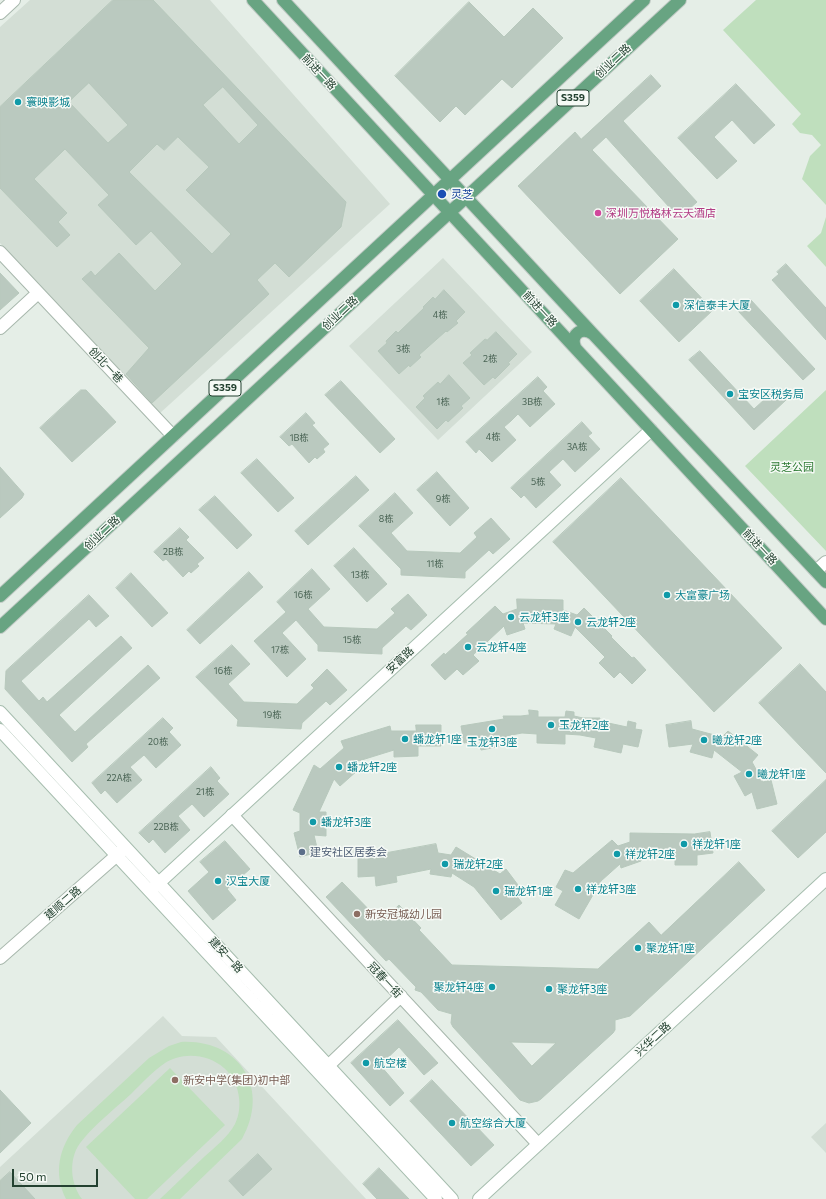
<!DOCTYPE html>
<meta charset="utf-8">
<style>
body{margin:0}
#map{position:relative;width:826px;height:1199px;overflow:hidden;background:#e5eee7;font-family:Commissioner,sans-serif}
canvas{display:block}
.scale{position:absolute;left:12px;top:1169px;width:86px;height:18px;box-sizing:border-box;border:2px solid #234130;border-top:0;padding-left:5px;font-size:12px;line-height:14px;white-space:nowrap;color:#234130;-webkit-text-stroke:3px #f6faf6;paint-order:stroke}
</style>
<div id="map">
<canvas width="826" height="1199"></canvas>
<div class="scale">50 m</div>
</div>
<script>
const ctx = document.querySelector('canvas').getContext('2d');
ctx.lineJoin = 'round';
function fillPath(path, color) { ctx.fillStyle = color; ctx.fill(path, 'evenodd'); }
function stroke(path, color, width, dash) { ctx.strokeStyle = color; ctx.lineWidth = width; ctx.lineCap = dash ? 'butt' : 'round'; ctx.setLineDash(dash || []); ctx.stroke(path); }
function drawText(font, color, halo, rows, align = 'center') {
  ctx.font = font + ' Commissioner,"Noto Sans SC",sans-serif'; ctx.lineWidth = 3; ctx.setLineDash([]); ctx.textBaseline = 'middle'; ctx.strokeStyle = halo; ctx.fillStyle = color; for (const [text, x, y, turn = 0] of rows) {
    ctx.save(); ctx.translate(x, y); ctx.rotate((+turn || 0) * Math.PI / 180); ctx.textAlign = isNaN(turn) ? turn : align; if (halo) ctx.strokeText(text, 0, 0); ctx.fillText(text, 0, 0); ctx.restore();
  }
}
fillPath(new Path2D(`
 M 30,0 L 210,0 L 390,204 L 159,414 L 0,243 L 0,27 Z
 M 443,258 L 532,352 L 438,440 L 349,346 Z
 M 163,1016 L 182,1036 L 216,1037 L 366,1199 L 0,1199 L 0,1167 Z
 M 826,1123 L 826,1153 L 811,1137 Z`), '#d3ded5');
fillPath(new Path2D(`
 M 756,0 L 826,0 L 826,205 L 802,179 L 810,156 L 821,145 L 812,135 L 800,133 L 792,124 L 801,114 L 723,30 Z
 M 826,217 L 826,267 L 807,246 L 821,233 Z
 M 826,390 L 826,551 L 745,466 Z
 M 181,1042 C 239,1039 271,1088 242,1139 L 180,1199 L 160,1199 C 175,1185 189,1171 204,1157 C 215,1147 228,1137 235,1124 C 244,1106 239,1081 224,1068 C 211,1057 193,1053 176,1058 C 172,1059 168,1061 165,1063 C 153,1071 142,1083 131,1094 C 117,1107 84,1133 76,1150 C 69,1166 72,1186 82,1199 L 66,1199 C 53,1173 59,1147 77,1125 L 149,1058 L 169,1046 Z
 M 170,1068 L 225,1125 L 147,1199 L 135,1199 L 86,1147 Z`), '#bfdfbd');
const building = new Path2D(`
 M 113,0 L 153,0 L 346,202 L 341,227 L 289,277 L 275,263 L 257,280 L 269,294 L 152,403 L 126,374 L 149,348 L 82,279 L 91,271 L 95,276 L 119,253 L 155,291 L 182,264 L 151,231 L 136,245 L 98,205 L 109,195 L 65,149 L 34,179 L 67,213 L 58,222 L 70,235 L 57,247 L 0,188 L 0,107 ZM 89,83 L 128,125 L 108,143 L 69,102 ZM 223,87 L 258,125 L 239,144 L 203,105 ZM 178,137 L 209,167 L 186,190 L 231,234 L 212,254 L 129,172 L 157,144 L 164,150 Z
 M 469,2 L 504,37 L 533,8 L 563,38 L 512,88 L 502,79 L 465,115 L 456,106 L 440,122 L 395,76 Z
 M 651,75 L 661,86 L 623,121 L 697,202 L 679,218 L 606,137 L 592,150 L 678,239 L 620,294 L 518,186 L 575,132 L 581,139 Z
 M 736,84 L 775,125 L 754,144 L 732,120 L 714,137 L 737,161 L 717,179 L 678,138 Z
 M 786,264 L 826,308 L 826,340 L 772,280 L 779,274 L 777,272 Z
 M 674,269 L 713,310 L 679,342 L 640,301 Z
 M 0,273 L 19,293 L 0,310 Z
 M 444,290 L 465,312 L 456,321 L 458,323 L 447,332 L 446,331 L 419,355 L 421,357 L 410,367 L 409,365 L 399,374 L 378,351 L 387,343 L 386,341 L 396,331 L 398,333 L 424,308 L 423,307 L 433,297 L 435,299 Z
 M 750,299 L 815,369 L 803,380 L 738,311 Z
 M 496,332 L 517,354 L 508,363 L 510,364 L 495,379 L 493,377 L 484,385 L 463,363 L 472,355 L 470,353 L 485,339 L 487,340 Z
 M 700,351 L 754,409 L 776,389 L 786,400 L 754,430 L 689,360 Z
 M 449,375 L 470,398 L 461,406 L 463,408 L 448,422 L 446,420 L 437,429 L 416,407 L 425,398 L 423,396 L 438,382 L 440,384 Z
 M 538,377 L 547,387 L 543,391 L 555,404 L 530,427 L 518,414 L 511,421 L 504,427 L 516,440 L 492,462 L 479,449 L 476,453 L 466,442 Z
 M 341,381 L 395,439 L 380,453 L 325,395 Z
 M 81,390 L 86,390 L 116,422 L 72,462 L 40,428 Z
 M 306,413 L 315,423 L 312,425 L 329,444 L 323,449 L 325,452 L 317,459 L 315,457 L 309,463 L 292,444 L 289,446 L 280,437 Z
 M 582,422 L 592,433 L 588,436 L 600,449 L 575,472 L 563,459 L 549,472 L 561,485 L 536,508 L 524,495 L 521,498 L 511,488 Z
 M 257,459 L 294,498 L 278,512 L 241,473 Z
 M 0,467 L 24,494 L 22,498 L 0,518 Z
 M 437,472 L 469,508 L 450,526 L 417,490 Z
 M 356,476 L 369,490 L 308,545 L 295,531 Z
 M 621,478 L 782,648 L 714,712 L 553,542 Z
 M 395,493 L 413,513 L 391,533 L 407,551 L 460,553 L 477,537 L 474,533 L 491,518 L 510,539 L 493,554 L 489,550 L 465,572 L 465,578 L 401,575 L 401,569 L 359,526 Z
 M 215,496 L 252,535 L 237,549 L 199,510 Z
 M 180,528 L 189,537 L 186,540 L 204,558 L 197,564 L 199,566 L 191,573 L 189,571 L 183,577 L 166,559 L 163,561 L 154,552 Z
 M 354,548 L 387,584 L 367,602 L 334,566 Z
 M 312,569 L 330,589 L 308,609 L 324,627 L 377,629 L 395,613 L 391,609 L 408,594 L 427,615 L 411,630 L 406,626 L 382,648 L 382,654 L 318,651 L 318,645 L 296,620 L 282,633 L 306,659 L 287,677 L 254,641 L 286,612 L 277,602 Z
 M 249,572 L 263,587 L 200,644 L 187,630 Z
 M 131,573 L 168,613 L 152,627 L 116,588 Z
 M 89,595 L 109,616 L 96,627 L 89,619 L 21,681 L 39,701 L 43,697 L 47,702 L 121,636 L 132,648 L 59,715 L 75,732 L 148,665 L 160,678 L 86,744 L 88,747 L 72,762 L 5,689 L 6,671 Z
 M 517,599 L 563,600 L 563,610 L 577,615 L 584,608 L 612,636 L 611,637 L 632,658 L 634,657 L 646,670 L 632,684 L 620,672 L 614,678 L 599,663 L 605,657 L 575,627 L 571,636 L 554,629 L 556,624 L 523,623 L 525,629 L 507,635 L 504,626 L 473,655 L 479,661 L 463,675 L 457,669 L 445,680 L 431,665 L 444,653 L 445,655 L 468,634 L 466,633 L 495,606 L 503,614 L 517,609 Z
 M 232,645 L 250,664 L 228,684 L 244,702 L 297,704 L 314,688 L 311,685 L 327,669 L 347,690 L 330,705 L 326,701 L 302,723 L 301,729 L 237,726 L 238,720 L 196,677 Z
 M 800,664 L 826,692 L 826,773 L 759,703 Z
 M 529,710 L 538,711 L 538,717 L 565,717 L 566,711 L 574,712 L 574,716 L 583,718 L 600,718 L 599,721 L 627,727 L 628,721 L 636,723 L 635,729 L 642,730 L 638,747 L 623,744 L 621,753 L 594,747 L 596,738 L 580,735 L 565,734 L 565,744 L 537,743 L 537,734 L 522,733 L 506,736 L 508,745 L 481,750 L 479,740 L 464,743 L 461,726 L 504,719 L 503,716 L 521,716 L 529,715 Z
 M 163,718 L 173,728 L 169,732 L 181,745 L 156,768 L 144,755 L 130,767 L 142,780 L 117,803 L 105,790 L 101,794 L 92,783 Z
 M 691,721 L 692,729 L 722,737 L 728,731 L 758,755 L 752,762 L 763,782 L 771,780 L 777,804 L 757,809 L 752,792 L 745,796 L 734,776 L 742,772 L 714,750 L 712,758 L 690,752 L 693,744 L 669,747 L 666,725 Z
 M 416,725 L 441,725 L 441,746 L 418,746 L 418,756 L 394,757 L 394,750 L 352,763 L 358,770 L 340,786 L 334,779 L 319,812 L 326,812 L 326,836 L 314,835 L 318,852 L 300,857 L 294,833 L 300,831 L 300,813 L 293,810 L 314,765 L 320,769 L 344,748 L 341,741 L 390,726 L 391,731 L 416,731 Z
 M 211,767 L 220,778 L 217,781 L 229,794 L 204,817 L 192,804 L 178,816 L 190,830 L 165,853 L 153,839 L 149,843 L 139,833 Z
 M 826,780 L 826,832 L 798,858 L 772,831 Z
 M 710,832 L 713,853 L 697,855 L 697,865 L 675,865 L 675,858 L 640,857 L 641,861 L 621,868 L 620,864 L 601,881 L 579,919 L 555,905 L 563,891 L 556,887 L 565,870 L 573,873 L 612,840 L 618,846 L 630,842 L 630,833 L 694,834 Z
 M 225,841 L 250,869 L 227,889 L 236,900 L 213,920 L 188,891 L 209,872 L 200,862 Z
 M 436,844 L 438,853 L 451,855 L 456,847 L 500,874 L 506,869 L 518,885 L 512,890 L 522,903 L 501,920 L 474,887 L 452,873 L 451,877 L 430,874 L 431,869 L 396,876 L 397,882 L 376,886 L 375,876 L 358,877 L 358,856 L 374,855 Z
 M 739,862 L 765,890 L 630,1016 L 615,1020 L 615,1030 L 613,1033 L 541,1099 L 538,1101 L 529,1103 L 520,1100 L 453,1027 L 451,1023 L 452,1014 L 438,1010 L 421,992 L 415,990 L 416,987 L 389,959 L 386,961 L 326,897 L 342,882 L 381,922 L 399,905 L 421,928 L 419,930 L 452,965 L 598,969 L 649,922 L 661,935 ZM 511,1042 L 556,1043 L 532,1066 Z
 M 398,1020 L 438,1063 L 424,1075 L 399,1047 L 380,1065 L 404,1093 L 390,1106 L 351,1063 Z
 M 432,1080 L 494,1145 L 471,1166 L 410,1101 Z
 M 0,1090 L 31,1123 L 0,1153 Z
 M 258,1154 L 272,1169 L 243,1196 L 229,1181 Z
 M 379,1168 L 409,1199 L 377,1199 L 363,1184 Z
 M 10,1172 L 35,1199 L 0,1199 L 0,1181 Z`);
fillPath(building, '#bac9bf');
stroke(building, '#b7c8bc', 1);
const street = new Path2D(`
 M 0,13 L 14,0
 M 0,252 L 173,436
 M 0,328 L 38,293
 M 816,571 L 826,562
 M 232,815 L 538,1144
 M 0,958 L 124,849
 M 328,1066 L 401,996`);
const secondary = new Path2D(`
 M 0,712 L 452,1199
 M 0,730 L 436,1199
 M 150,891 L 651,430
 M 479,1199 L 826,879`);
const primary = new Path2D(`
 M 253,0 L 826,619
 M 283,0 L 593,334 L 826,582
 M 575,347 C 570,335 581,326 593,334
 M 0,596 L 644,0
 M 0,627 L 680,0`);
stroke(street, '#a7b7ac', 14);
stroke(secondary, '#a6bdae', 14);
stroke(primary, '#c1cac5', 14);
stroke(street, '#fff', 12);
stroke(secondary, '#fff', 12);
stroke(primary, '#68a482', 12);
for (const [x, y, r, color] of [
 [18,102,4,"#0f9aa8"],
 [442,194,5,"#1a4fb4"],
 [598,213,4,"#d1479c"],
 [676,305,4,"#0f9aa8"],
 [730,394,4,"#0f9aa8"],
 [667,595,4,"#0f9aa8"],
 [511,617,4,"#0f9aa8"],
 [578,622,4,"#0f9aa8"],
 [468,647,4,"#0f9aa8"],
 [551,725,4,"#0f9aa8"],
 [492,729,4,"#0f9aa8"],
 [405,739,4,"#0f9aa8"],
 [704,740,4,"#0f9aa8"],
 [339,767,4,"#0f9aa8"],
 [749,774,4,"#0f9aa8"],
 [313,822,4,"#0f9aa8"],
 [684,844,4,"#0f9aa8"],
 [302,852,4,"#5c6f8a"],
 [617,854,4,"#0f9aa8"],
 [445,864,4,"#0f9aa8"],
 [218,881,4,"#0f9aa8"],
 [578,889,4,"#0f9aa8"],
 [496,891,4,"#0f9aa8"],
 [357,914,4,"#8d6e63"],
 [638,948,4,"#0f9aa8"],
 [492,987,4,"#0f9aa8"],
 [549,989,4,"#0f9aa8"],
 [366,1063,4,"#0f9aa8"],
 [175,1080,4,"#8d6e63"],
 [452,1123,4,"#0f9aa8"]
]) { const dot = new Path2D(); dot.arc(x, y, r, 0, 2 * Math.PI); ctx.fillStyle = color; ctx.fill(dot); stroke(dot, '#f6faf6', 1.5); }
drawText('9px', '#496354', null, [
 ["4栋",440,315],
 ["3栋",403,349],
 ["2栋",490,359],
 ["1栋",443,402],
 ["3B栋",532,402],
 ["4栋",493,437],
 ["1B栋",299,438],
 ["3A栋",577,447],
 ["5栋",538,482],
 ["9栋",443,499],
 ["8栋",386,519],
 ["2B栋",173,552],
 ["11栋",435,564],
 ["13栋",360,575],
 ["16栋",303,595],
 ["15栋",352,640],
 ["17栋",280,650],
 ["16栋",223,671],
 ["19栋",272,715],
 ["20栋",158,742],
 ["22A栋",119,778],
 ["21栋",205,792],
 ["22B栋",166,827]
]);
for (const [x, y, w] of [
 [573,98,32],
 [225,388,32]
]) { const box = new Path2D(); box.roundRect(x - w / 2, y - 8, w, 16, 3); ctx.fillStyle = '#f6faf6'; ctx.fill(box); stroke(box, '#234130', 1); }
drawText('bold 10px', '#234130', null, [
 ["S359",573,98],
 ["S359",225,388]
]);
drawText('11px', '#234130', '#f6faf6', [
 ["创业二路",613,61,-43],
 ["前进一路",319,72,47],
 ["前进一路",540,309,47],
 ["创业二路",340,313,-43],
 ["创北一巷",106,365,47],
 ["创业二路",102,533,-43],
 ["前进一路",760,547,47],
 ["安富路",400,660,-43],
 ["建顺二路",63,903,-41],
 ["建安一路",226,955,47],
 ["冠春一街",385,980,47],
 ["兴华二路",653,1039,-43]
]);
drawText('11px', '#0d838f', '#f6faf6', [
 ["寰映影城",26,102],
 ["深信泰丰大厦",684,305],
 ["宝安区税务局",738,394],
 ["大富豪广场",675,595],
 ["云龙轩3座",519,617],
 ["云龙轩2座",586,622],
 ["云龙轩4座",476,647],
 ["玉龙轩2座",559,725],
 ["蟠龙轩1座",413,739],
 ["曦龙轩2座",712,740],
 ["玉龙轩3座",492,742,"center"],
 ["蟠龙轩2座",347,767],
 ["曦龙轩1座",757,774],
 ["蟠龙轩3座",321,822],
 ["祥龙轩1座",692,844],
 ["祥龙轩2座",625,854],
 ["瑞龙轩2座",453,864],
 ["汉宝大厦",226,881],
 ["祥龙轩3座",586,889],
 ["瑞龙轩1座",504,891],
 ["聚龙轩1座",646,948],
 ["聚龙轩4座",484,987,"right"],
 ["聚龙轩3座",557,989],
 ["航空楼",374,1063],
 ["航空综合大厦",460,1123]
], 'left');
drawText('11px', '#164399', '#f6faf6', [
 ["灵芝",451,194]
], 'left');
drawText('11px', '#b23c85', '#f6faf6', [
 ["深圳万悦格林云天酒店",606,213]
], 'left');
drawText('11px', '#2c7932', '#f6faf6', [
 ["灵芝公园",792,467]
]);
drawText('11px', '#4e5e75', '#f6faf6', [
 ["建安社区居委会",310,852]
], 'left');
drawText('11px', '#785e54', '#f6faf6', [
 ["新安冠城幼儿园",365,914],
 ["新安中学(集团)初中部",183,1080]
], 'left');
</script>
